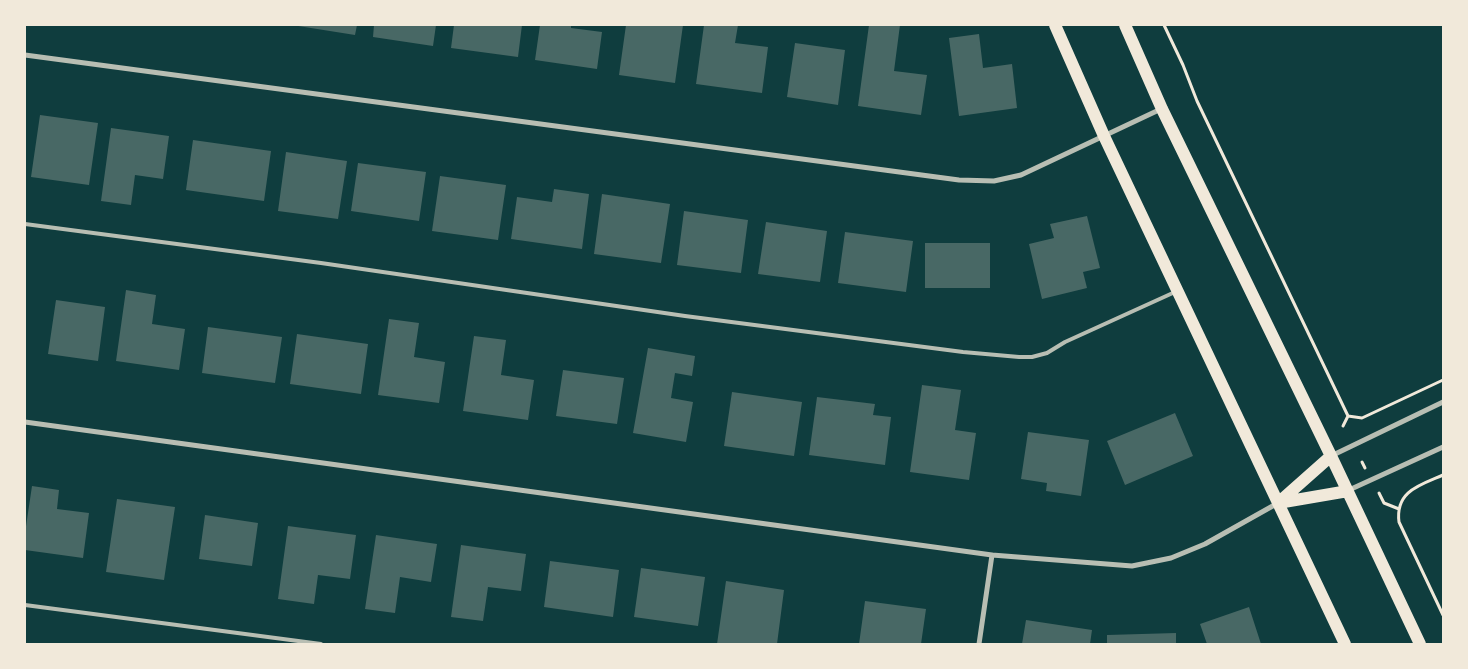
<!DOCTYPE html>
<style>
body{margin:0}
#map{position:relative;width:1468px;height:669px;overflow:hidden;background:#0f3d3e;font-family:"Work Sans",sans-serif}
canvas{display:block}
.frame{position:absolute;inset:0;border:26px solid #f1e9da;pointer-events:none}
</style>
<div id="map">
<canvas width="1468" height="669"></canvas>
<div class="frame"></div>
</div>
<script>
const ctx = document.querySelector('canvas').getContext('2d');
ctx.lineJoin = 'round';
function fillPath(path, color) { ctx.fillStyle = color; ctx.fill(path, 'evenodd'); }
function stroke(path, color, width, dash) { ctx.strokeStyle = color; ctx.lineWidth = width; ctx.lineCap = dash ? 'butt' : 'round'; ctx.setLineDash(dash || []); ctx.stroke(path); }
fillPath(new Path2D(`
 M 292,25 L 357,25 L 355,35 Z
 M 374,25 L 436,25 L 433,46 L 373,37 Z
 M 454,25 L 522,25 L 518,57 L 451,48 Z
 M 540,25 L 571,25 L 571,28 L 602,32 L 597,69 L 535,60 Z
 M 626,25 L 683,25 L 675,83 L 619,75 Z
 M 704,25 L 738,25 L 735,43 L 768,47 L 762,93 L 696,84 Z
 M 869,25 L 900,25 L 894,71 L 927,75 L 921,115 L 858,106 Z
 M 979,34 L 983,68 L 1012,64 L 1017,108 L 959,116 L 949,38 Z
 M 795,43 L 845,50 L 838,105 L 787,97 Z
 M 40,115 L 98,123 L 89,185 L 31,177 Z
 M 111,128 L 169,136 L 163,179 L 135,175 L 131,205 L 101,201 Z
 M 193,140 L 271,151 L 264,201 L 186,190 Z
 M 286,152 L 347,161 L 338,219 L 278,211 Z
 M 358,163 L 426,172 L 419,221 L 351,211 Z
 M 440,176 L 506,185 L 498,240 L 432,231 Z
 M 554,189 L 589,194 L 582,249 L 511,239 L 517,197 L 552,202 Z
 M 602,194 L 670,204 L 661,263 L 594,254 Z
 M 684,211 L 748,220 L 741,273 L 677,265 Z
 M 1087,216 L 1100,268 L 1083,272 L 1087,288 L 1042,299 L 1029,244 L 1054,238 L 1050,224 Z
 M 766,222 L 827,231 L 820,282 L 758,274 Z
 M 845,232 L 913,241 L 906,292 L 838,283 Z
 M 925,243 L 990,243 L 990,288 L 925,288 Z
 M 126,290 L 156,295 L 152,324 L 185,329 L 179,370 L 116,361 Z
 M 56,300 L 105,307 L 98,361 L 48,354 Z
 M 389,319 L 419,323 L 414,357 L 445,362 L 439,403 L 378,395 Z
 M 208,327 L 282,337 L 275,383 L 202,373 Z
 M 297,334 L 368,344 L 361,394 L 290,384 Z
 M 474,336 L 506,340 L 501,375 L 534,380 L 528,420 L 463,411 Z
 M 648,348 L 695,356 L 692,376 L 675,373 L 671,398 L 693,402 L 686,442 L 633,433 Z
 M 563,370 L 624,378 L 617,424 L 556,416 Z
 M 922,385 L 961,390 L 955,430 L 976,433 L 969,480 L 910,472 Z
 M 732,392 L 802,402 L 794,456 L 724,446 Z
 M 817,397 L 875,404 L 873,415 L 891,417 L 885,465 L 809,455 Z
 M 1175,413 L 1193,456 L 1125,485 L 1107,441 Z
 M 1028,432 L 1089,440 L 1081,496 L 1046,491 L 1047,483 L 1021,479 Z
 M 32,486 L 59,490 L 57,509 L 89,513 L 83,558 L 25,550 L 25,533 Z
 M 117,499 L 175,507 L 164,580 L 106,572 Z
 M 205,515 L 258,523 L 252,566 L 199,559 Z
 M 288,526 L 356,535 L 350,579 L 318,575 L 314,604 L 278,599 Z
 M 376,535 L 437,544 L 431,582 L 400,577 L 395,613 L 365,609 Z
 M 461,545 L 526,554 L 521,591 L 488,587 L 483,621 L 451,617 Z
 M 550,561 L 619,570 L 613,617 L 544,607 Z
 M 641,568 L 705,577 L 698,626 L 634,617 Z
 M 726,581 L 784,590 L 777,644 L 717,644 Z
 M 865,601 L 926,609 L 921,644 L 859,644 Z
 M 1249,607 L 1261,644 L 1207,644 L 1200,624 Z
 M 1026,620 L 1092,630 L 1090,644 L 1022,644 Z
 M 1176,633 L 1176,644 L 1107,644 L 1107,635 Z`), '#486865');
stroke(new Path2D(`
 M 1164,25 L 1183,65 L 1197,101 L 1348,416
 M 1343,426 L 1348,416 L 1362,418 L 1443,380
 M 1362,462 L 1365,468
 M 1443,475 C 1420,485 1395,491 1399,522 L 1443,615
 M 1379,493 L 1384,503 L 1399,509`), '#f1e9da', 3);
stroke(new Path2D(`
 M 25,224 L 321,263 L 685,316 L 963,352 L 1019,357 L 1032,357 L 1047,353 L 1065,342 L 1175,292
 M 25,605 L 321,644`), '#b8beb3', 4);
stroke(new Path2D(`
 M 25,55 L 959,180 L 994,181 L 1021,175 L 1161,109
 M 25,422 L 992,555 L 1132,566 L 1171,558 L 1205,544 L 1278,503
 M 1331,456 L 1443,402
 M 1349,490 L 1443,447
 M 979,644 L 992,555`), '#b8beb3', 5);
stroke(new Path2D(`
 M 1055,25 L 1104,136 L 1345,644
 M 1125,25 L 1162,109 L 1331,456 L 1420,644
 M 1278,503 L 1331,456
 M 1278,503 L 1348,491`), '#f1e9da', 12);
</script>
